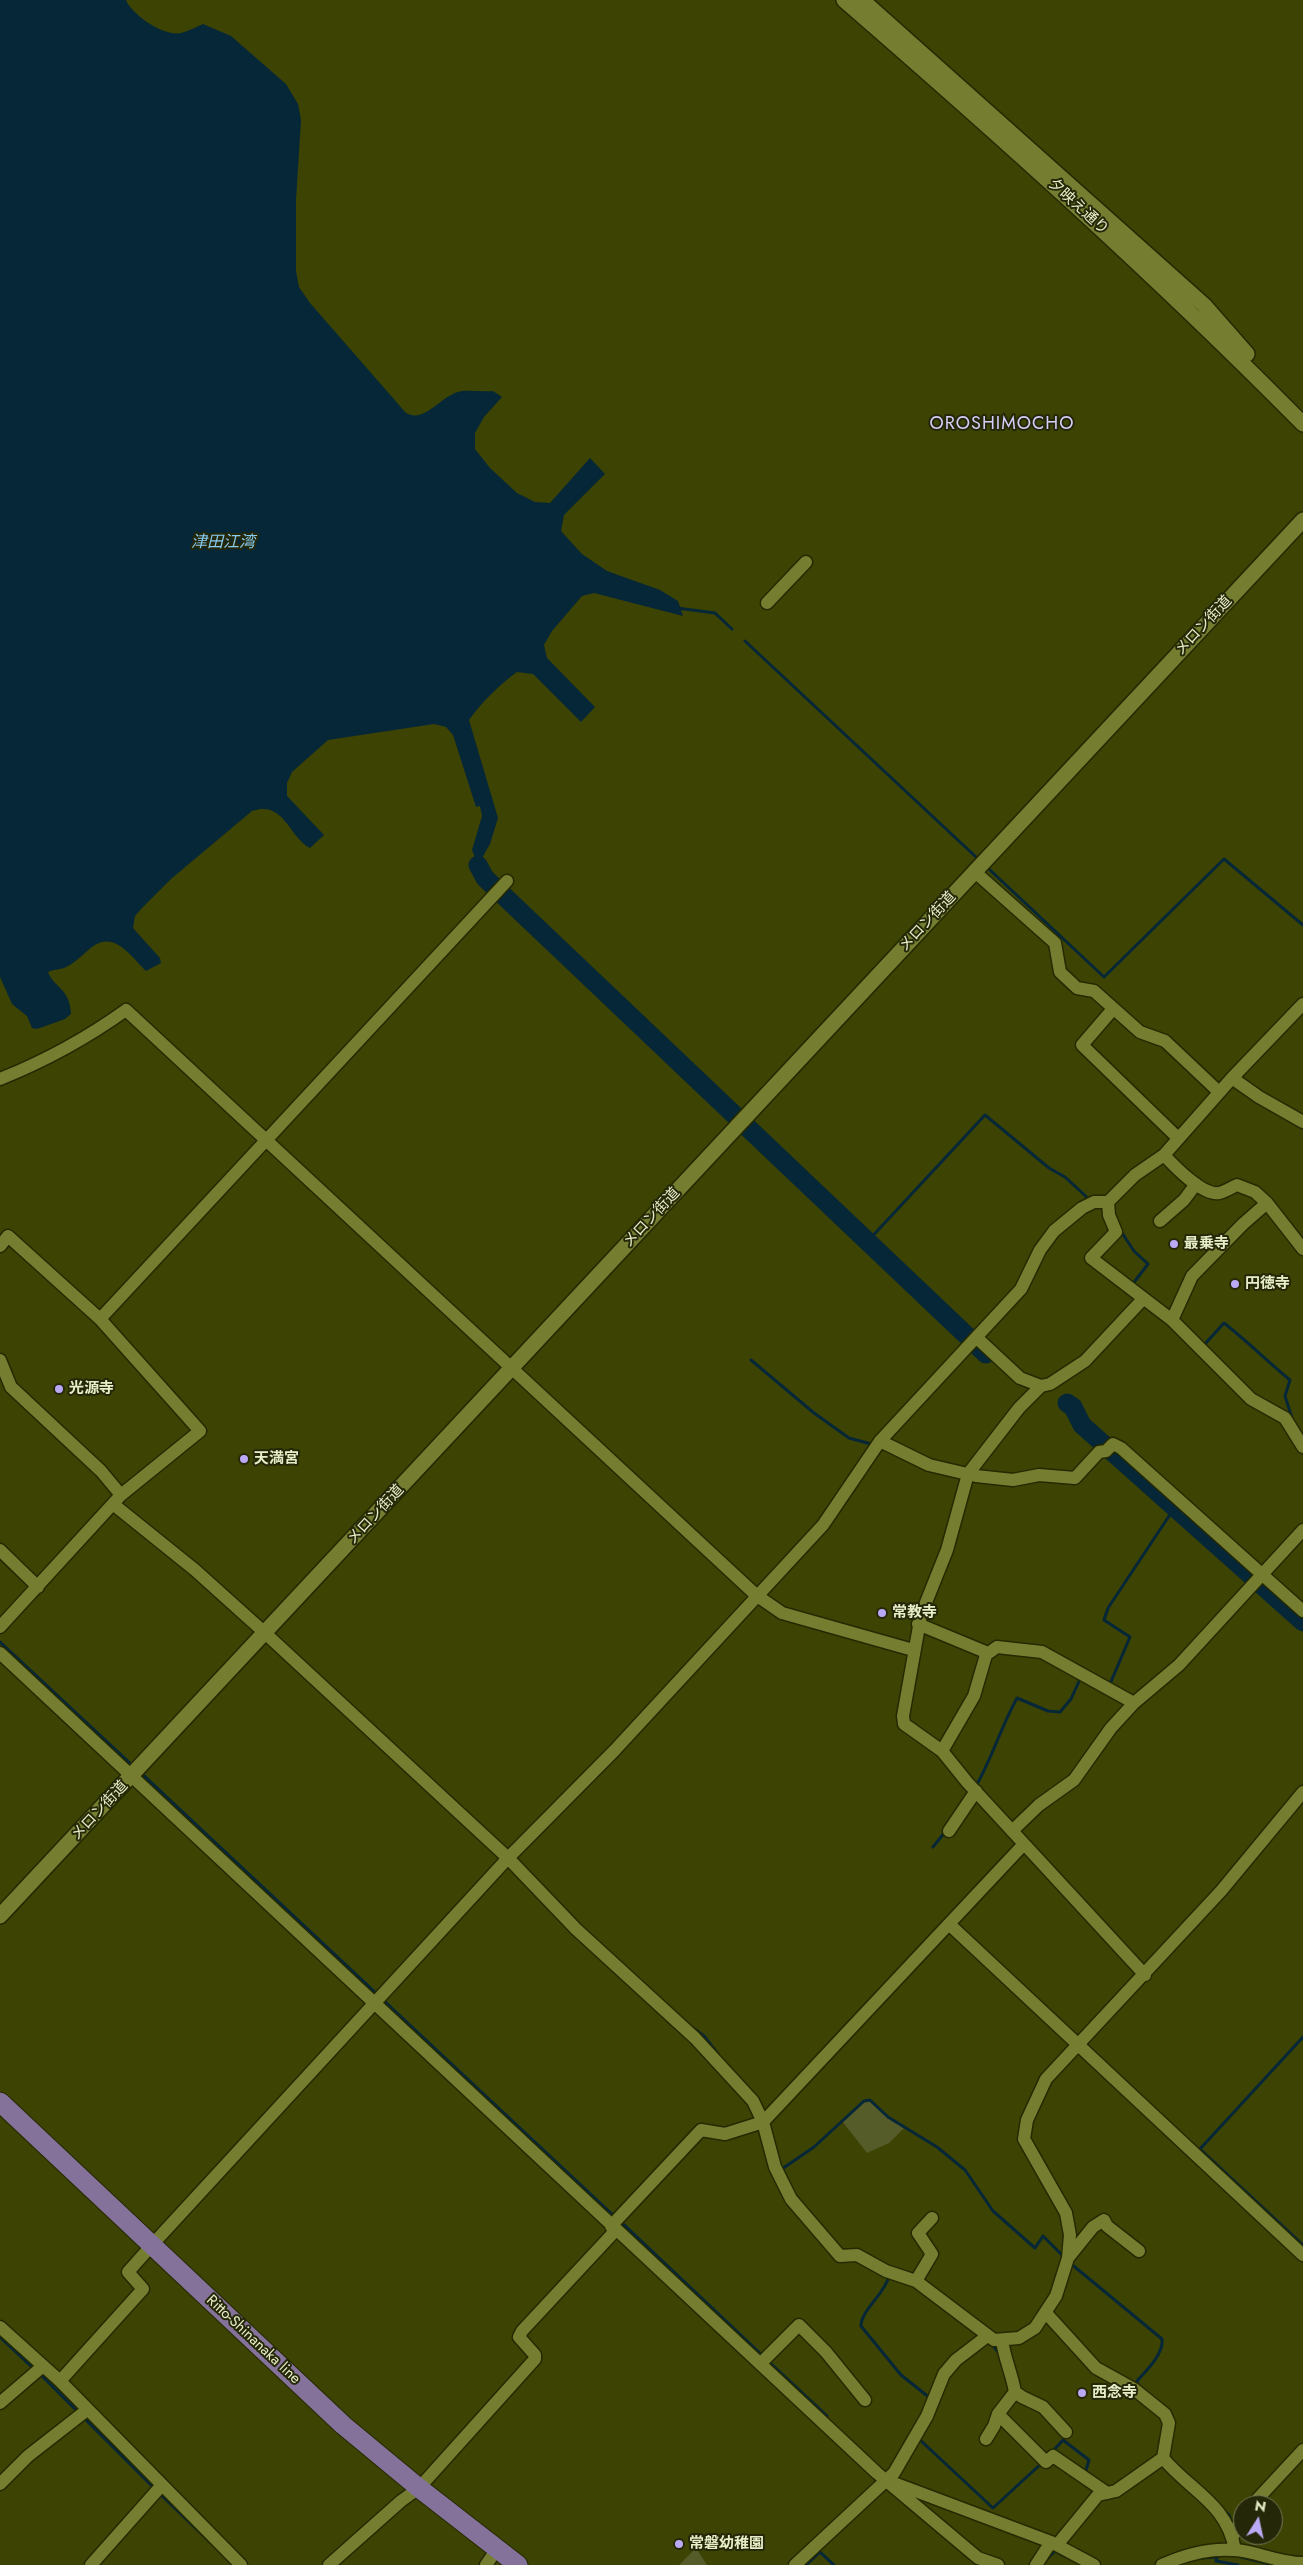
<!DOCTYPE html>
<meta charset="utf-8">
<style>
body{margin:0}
#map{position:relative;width:1303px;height:2565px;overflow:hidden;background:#3d4303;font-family:Jost,sans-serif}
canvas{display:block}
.north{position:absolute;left:1233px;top:2495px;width:50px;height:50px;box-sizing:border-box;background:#252808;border:1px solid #737754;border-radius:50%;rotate:10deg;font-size:14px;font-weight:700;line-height:20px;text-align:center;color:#e7edc7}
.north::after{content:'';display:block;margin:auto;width:18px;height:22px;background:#bca9f5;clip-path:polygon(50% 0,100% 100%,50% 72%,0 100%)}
</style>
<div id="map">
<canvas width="1303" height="2565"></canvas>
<div class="north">N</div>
</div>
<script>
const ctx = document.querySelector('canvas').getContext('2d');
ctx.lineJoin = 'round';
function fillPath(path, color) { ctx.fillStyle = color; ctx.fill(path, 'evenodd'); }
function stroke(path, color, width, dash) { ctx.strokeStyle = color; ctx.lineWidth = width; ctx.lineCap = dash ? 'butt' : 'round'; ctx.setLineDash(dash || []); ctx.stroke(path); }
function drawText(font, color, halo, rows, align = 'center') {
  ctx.font = font + ' Jost,"Noto Sans JP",sans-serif'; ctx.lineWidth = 4; ctx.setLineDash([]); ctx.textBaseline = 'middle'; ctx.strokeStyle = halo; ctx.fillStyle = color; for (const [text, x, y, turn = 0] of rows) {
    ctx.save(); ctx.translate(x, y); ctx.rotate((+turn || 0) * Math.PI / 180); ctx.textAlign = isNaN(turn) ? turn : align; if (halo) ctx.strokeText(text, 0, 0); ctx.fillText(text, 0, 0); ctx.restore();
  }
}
fillPath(new Path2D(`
 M 869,2101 L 888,2118 L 904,2128 L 889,2143 L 867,2153 L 842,2121 L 864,2102 Z
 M 696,2548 L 707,2565 L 679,2565 Z`), '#555b29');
fillPath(new Path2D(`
 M 0,0 L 126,0 C 132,15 164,37 181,33 C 188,31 196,27 203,24 L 231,36 L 286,84 L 298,104 L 301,120 L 296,200 L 296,271 L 299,287 L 310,303 L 406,413 C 426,424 441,394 462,391 C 472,390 483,392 493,391 L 502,397 L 484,417 L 475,433 L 475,449 L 490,468 L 517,493 L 535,502 L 550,503 L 590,458 L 605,474 L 564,515 L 561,531 L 582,554 L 607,571 L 660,590 L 678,601 L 683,616 L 594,593 L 582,596 L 552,631 L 544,645 L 547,658 L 595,707 L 581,722 L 533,674 L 517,672 C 499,685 482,702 469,720 L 498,818 L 490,844 L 478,865 L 472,850 L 482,816 L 480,806 L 476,807 L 453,735 L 446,727 L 434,724 L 328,740 L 292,772 L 287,783 L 287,796 L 324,835 L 310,848 C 288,836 284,800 252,811 L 171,879 L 141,909 L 135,916 L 133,928 L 160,958 L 161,963 L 146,971 C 131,957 115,930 92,947 C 84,953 78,960 70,965 C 63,970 55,969 48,972 C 54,988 70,988 71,1014 L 65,1019 L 37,1029 L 32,1028 L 27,1016 L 12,1004 L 0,977 Z`), '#062737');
stroke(new Path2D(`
 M 677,608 L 715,613 L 732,629
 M 745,641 L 976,857
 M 990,870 L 1104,977 L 1224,859 L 1303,925
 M 1120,1230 L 1134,1251 L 1148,1264 L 1132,1285
 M 867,1242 L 985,1115 L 1049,1168 L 1065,1177 L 1091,1201
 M 1204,1345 L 1224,1323 C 1247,1341 1267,1361 1290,1380 L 1285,1396 L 1292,1418
 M 751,1360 L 814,1413 L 849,1438 L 875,1445
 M 0,1642 L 133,1766
 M 1107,1682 L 1110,1684 L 1130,1637 L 1104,1620 L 1108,1608 L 1175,1507
 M 140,1772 L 378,1995
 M 976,1786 C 992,1758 1001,1727 1017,1698 L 1048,1711 L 1060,1712 L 1071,1699 L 1081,1677
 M 933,1847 L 945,1832
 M 382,1999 L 615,2217
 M 693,2028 L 704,2036 L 718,2054
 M 1303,2037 L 1200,2149 L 1303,2245
 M 779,2171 L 814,2147 L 864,2101 L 870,2100 L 888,2117 L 937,2147 L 965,2170 L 993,2211 L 1035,2248 L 1043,2236 L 1064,2257
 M 620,2221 L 763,2356
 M 1070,2263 L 1162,2339 C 1164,2354 1146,2371 1137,2381 L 1138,2387
 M 889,2276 C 885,2294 861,2310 861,2326 L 901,2375 L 930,2398
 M 0,2337 L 35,2370
 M 992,2344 L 1000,2355
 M 767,2360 L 827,2416
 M 40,2374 L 78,2412
 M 84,2418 L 154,2488
 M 920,2437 L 919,2439 L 993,2508 L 1043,2462
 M 1052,2452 L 1063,2440 L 1089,2460 L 1085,2474
 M 158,2492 L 211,2543
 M 1224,2511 L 1229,2515 L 1233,2525
 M 1218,2555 L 1216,2561 L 1238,2565
 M 1241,2557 L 1269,2564
 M 1202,2558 L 1216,2557
 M 1045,2561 L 1055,2551 L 1064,2556
 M 806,2565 L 820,2552 L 834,2565`), '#062737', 3);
stroke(new Path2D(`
 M 478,865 L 485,878 L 986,1354
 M 1067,1403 L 1073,1407 L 1082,1425 L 1303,1622`), '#062737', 19);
const minor = new Path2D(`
 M 767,603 L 806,562
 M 975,872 L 1055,943 L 1060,972 L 1077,988 L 1094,991 L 1140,1032 L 1165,1041 L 1219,1092
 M 1303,1004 L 1232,1078 L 1164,1155 L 1135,1175 L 1108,1202 L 1109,1215 L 1116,1232 L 1091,1258 L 1172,1320 L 1251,1399 L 1285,1418 L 1303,1447
 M 1113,1009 L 1082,1045 L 1178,1138
 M 1232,1078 L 1259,1097 L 1303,1122
 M 0,1079 C 45,1061 87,1038 126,1010 L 756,1595 L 782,1613 L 913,1650
 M 1164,1155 C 1174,1166 1203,1196 1219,1193 C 1225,1192 1232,1187 1237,1185 L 1255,1192 L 1267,1203 L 1303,1249
 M 1160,1221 L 1184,1200 L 1196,1184
 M 0,1246 L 8,1236 L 100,1319 L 200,1431 L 121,1495 L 0,1627
 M 1143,1299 L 1085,1361 L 1050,1384 L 1041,1386 L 1019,1408 L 968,1474 L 947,1550 L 921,1615 L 903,1716 L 904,1724 L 942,1751 L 967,1782 L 1145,1975
 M 100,1319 L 507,881
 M 1172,1320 L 1192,1276 L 1243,1224 L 1267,1203
 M 977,1338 L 1020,1378 L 1041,1386
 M 0,1360 L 11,1387 L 101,1471 L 121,1495
 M 880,1441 L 929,1465 L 976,1476 L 1013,1480 L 1039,1475 L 1075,1478 L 1099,1452 L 1106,1451 L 1113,1444 L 1121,1448 L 1303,1611
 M 113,1504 L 195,1570 L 265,1633 L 508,1858 L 576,1929 L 695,2038 L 753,2101 L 763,2122 L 775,2167 L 791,2199 L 840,2256 L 857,2255 L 886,2271 L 916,2281 L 994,2340 L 1019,2338 L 1035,2328 L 1056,2296 L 1068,2258 L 1070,2235 L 1066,2213 L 1024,2139 L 1027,2120 L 1046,2079 L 1221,1891 L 1303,1792
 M 0,1550 L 38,1587
 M 918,1624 L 988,1653
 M 0,1653 L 877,2473 L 978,2558 L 998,2565
 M 942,1751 L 974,1696 L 986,1655 L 997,1647 L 1042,1652 L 1134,1703
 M 949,1831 L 976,1791
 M 1012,1831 L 1039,1805 L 1074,1780 L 1111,1728 L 1134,1703 L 1179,1665 L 1303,1530
 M 949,1924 L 1303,2255
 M 611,2226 L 701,2130 L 725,2134 L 763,2122 L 1024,1844
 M 1068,2258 L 1093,2227 L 1104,2220 L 1107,2226 L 1139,2251
 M 916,2281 L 932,2254 L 918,2233 L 932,2218
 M 1046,2313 L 1096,2368 L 1134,2389 L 1165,2414 L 1169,2423 L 1163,2458 C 1190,2491 1227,2503 1235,2550
 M 0,2327 L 60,2381 L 241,2565
 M 1002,2340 C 1004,2357 1012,2374 1015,2392 L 998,2414 L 1046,2462 L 1053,2456 L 1107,2493
 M 760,2364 L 799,2325 L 826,2352 L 865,2400
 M 60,2381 L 143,2289 L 128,2272 L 152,2245 L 508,1858 L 614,1751 L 823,1525 L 880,1441 L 1021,1289 L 1040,1250 L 1054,1231 L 1082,1208 L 1094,1202 L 1108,1202
 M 1015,2392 L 1022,2397 L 1043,2407 L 1066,2432
 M 0,2403 L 43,2366
 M 986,2439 L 994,2426 L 998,2414
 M 894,2483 L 1051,2542 L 1094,2565
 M 0,2484 L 28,2456 L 87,2410
 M 1252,2505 L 1303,2450
 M 1233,2536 L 1243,2516
 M 1057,2545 L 1098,2495 L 1116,2491 L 1163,2458
 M 91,2565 L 162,2485
 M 329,2565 L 401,2501 L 419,2488 L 535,2359 L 535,2355 L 519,2337 L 522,2331 L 616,2230
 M 486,2565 L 497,2549
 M 795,2565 L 894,2473 L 927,2416 L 944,2374 L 956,2360 L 986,2337
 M 1036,2565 L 1051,2542
 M 1162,2565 C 1184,2555 1210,2548 1234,2550 C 1257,2551 1277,2563 1303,2563`);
const tertiary = new Path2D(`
 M 844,0 C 1002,137 1157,276 1303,424
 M 862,0 L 1204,305 L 1247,354
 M 0,1916 L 1303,520`);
const primary = new Path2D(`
 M 0,2102 L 343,2425 L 419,2488 L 518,2565`);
stroke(minor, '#252900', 15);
stroke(tertiary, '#252900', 18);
stroke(primary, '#252900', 21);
stroke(minor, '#757e30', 12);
stroke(tertiary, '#757e30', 15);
stroke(primary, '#85729a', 19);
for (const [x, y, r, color] of [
 [1174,1244,5,"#bca9f5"],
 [1235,1284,5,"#bca9f5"],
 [59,1389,5,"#bca9f5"],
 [244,1459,5,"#bca9f5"],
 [882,1613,5,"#bca9f5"],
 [1082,2393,5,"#bca9f5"],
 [679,2544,5,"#bca9f5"]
]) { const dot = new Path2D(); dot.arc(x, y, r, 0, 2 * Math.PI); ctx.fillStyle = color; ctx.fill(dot); stroke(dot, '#252808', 2); }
drawText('15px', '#e7edc7', '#252808', [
 ["夕映え通り",1078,207,42],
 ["メロン街道",1204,626,-47],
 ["メロン街道",928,922,-47],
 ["メロン街道",652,1218,-47],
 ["メロン街道",376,1515,-47],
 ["メロン街道",100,1811,-47],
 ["Ritto-Shinanaka line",253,2340,43]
]);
drawText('bold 15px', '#e7edc7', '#252808', [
 ["最乗寺",1184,1244],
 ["円徳寺",1245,1284],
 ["光源寺",69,1389],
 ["天満宮",254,1459],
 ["常教寺",892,1613],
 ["西念寺",1092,2393],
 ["常磐幼稚園",689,2544]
], 'left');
drawText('italic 16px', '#86cbf4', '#252808', [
 ["津田江湾",223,543]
]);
ctx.letterSpacing = '1px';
drawText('18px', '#d8cefa', '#252808', [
 ["OROSHIMOCHO",1002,425]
]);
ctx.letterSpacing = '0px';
</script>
